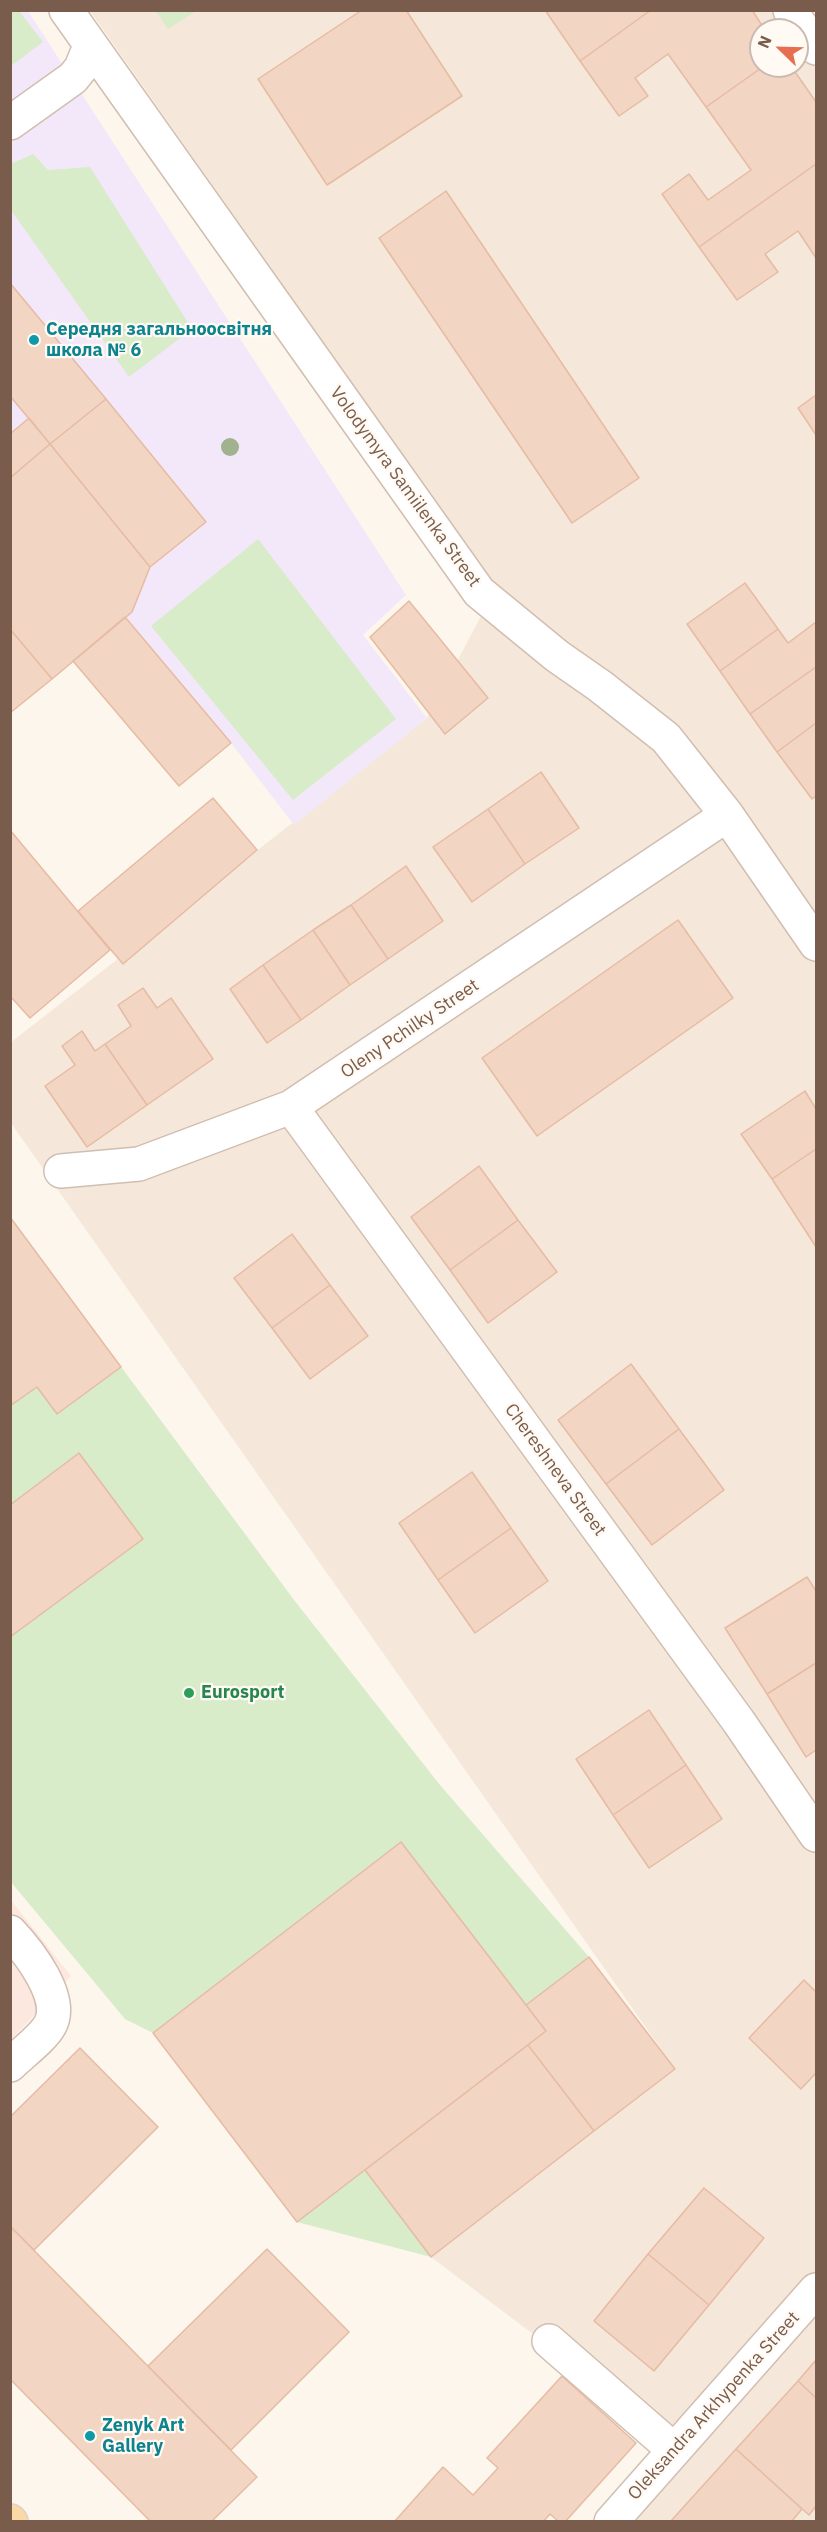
<!DOCTYPE html>
<meta charset="utf-8">
<style>
body{margin:0}
#map{position:relative;width:827px;height:2532px;overflow:hidden;background:#fdf6ec;font-family:"IBM Plex Sans",sans-serif}
canvas{display:block}
.frame{position:absolute;inset:0;border:12px solid #7a5c4d;pointer-events:none}
.north{position:absolute;left:749px;top:18px;width:60px;height:60px;box-sizing:border-box;background:#fffaf3;border:2px solid #cabbb1;border-radius:50%;rotate:293deg;font-size:16px;font-weight:700;line-height:24px;text-align:center;color:#7a5c4d}
.north::after{content:'';display:block;margin:auto;width:21px;height:27px;background:#e76f51;clip-path:polygon(50% 0,100% 100%,50% 72%,0 100%)}
</style>
<div id="map">
<canvas width="827" height="2532"></canvas>
<div class="frame"></div>
<div class="north">N</div>
</div>
<script>
const ctx = document.querySelector('canvas').getContext('2d');
ctx.lineJoin = 'round';
function fillPath(path, color) { ctx.fillStyle = color; ctx.fill(path, 'evenodd'); }
function stroke(path, color, width, dash) { ctx.strokeStyle = color; ctx.lineWidth = width; ctx.lineCap = dash ? 'butt' : 'round'; ctx.setLineDash(dash || []); ctx.stroke(path); }
function drawText(font, color, halo, rows, align = 'center') {
  ctx.font = font + ' "IBM Plex Sans",sans-serif'; ctx.lineWidth = 4.5; ctx.setLineDash([]); ctx.textBaseline = 'middle'; ctx.strokeStyle = halo; ctx.fillStyle = color; for (const [text, x, y, turn = 0] of rows) {
    ctx.save(); ctx.translate(x, y); ctx.rotate((+turn || 0) * Math.PI / 180); ctx.textAlign = isNaN(turn) ? turn : align; if (halo) ctx.strokeText(text, 0, 0); ctx.fillText(text, 0, 0); ctx.restore();
  }
}
fillPath(new Path2D(`
 M 90,11 L 782,11 L 796,30 L 761,30 L 761,66 L 797,66 L 797,31 L 816,59 L 816,2521 L 607,2521 L 672,2439 L 431,2257 L 675,2069 L 11,1123 L 10,1043 L 427,718 L 496,588 Z`), '#f5e8da');
fillPath(new Path2D(`
 M 11,1900 L 71,1976 L 11,2040 Z`), '#fde8e0');
fillPath(new Path2D(`
 M 10,11 L 28,11 L 406,595 L 363,635 L 427,718 L 294,825 L 231,743 L 125,617 L 11,629 Z`), '#f3e8fa');
fillPath(new Path2D(`
 M 11,10 L 19,11 L 43,42 L 11,66 Z
 M 156,11 L 196,11 L 168,29 Z
 M 33,154 L 48,170 L 90,167 L 192,329 L 129,377 L 11,210 L 11,164 Z
 M 258,539 L 396,719 L 293,800 L 151,626 Z
 M 10,1217 L 294,1600 L 440,1785 L 589,1957 L 675,2069 L 431,2257 L 297,2222 L 153,2033 L 125,2019 L 11,1882 Z`), '#d8ecc9');
const building = new Path2D(`
 M 362,10 L 406,10 L 462,96 L 327,185 L 258,79 Z
 M 545,10 L 651,10 L 580,61 Z
 M 651,10 L 752,10 L 765,30 L 761,30 L 761,66 L 764,66 L 706,107 L 668,54 L 635,78 L 648,96 L 619,116 L 580,61 Z
 M 764,66 L 791,66 L 816,102 L 816,164 L 699,247 L 662,194 L 689,174 L 708,200 L 751,170 L 706,107 Z
 M 816,164 L 816,258 L 798,231 L 765,254 L 778,272 L 737,300 L 699,247 Z
 M 446,191 L 639,478 L 572,523 L 379,238 Z
 M 10,283 L 106,399 L 50,444 L 10,396 Z
 M 816,395 L 816,435 L 798,408 Z
 M 106,399 L 206,522 L 150,567 L 50,444 Z
 M 29,418 L 50,444 L 10,478 L 10,434 Z
 M 50,444 L 150,567 L 132,612 L 52,679 L 10,629 L 10,478 Z
 M 745,583 L 778,629 L 720,671 L 687,624 Z
 M 409,601 L 488,698 L 445,734 L 370,637 Z
 M 125,617 L 231,743 L 179,786 L 73,661 Z
 M 816,622 L 816,667 L 750,714 L 720,671 L 778,629 L 788,643 Z
 M 10,629 L 52,679 L 10,713 Z
 M 816,667 L 816,723 L 777,752 L 750,714 Z
 M 816,723 L 816,796 L 812,799 L 777,752 Z
 M 541,772 L 579,828 L 525,864 L 488,809 Z
 M 213,798 L 257,850 L 123,964 L 78,911 Z
 M 488,809 L 525,864 L 472,902 L 433,847 Z
 M 10,830 L 110,950 L 30,1018 L 10,996 Z
 M 406,866 L 443,921 L 388,959 L 351,905 Z
 M 351,905 L 388,959 L 350,985 L 313,930 Z
 M 678,920 L 733,998 L 537,1136 L 482,1058 Z
 M 313,930 L 350,985 L 301,1020 L 263,965 Z
 M 263,965 L 301,1020 L 267,1043 L 230,989 Z
 M 143,988 L 157,1008 L 171,998 L 213,1059 L 147,1105 L 105,1044 L 131,1026 L 118,1005 Z
 M 82,1031 L 95,1051 L 105,1044 L 147,1105 L 87,1147 L 45,1086 L 75,1065 L 62,1046 Z
 M 805,1091 L 816,1109 L 816,1149 L 772,1179 L 741,1134 Z
 M 816,1149 L 816,1247 L 772,1179 Z
 M 479,1166 L 518,1220 L 450,1270 L 411,1217 Z
 M 10,1217 L 121,1367 L 57,1414 L 37,1387 L 10,1406 Z
 M 518,1220 L 557,1272 L 488,1323 L 450,1270 Z
 M 292,1234 L 330,1285 L 272,1328 L 234,1278 Z
 M 330,1285 L 368,1336 L 310,1379 L 272,1328 Z
 M 631,1364 L 679,1429 L 606,1484 L 558,1420 Z
 M 679,1429 L 724,1490 L 652,1545 L 606,1484 Z
 M 79,1453 L 143,1539 L 10,1637 L 10,1505 Z
 M 472,1472 L 511,1528 L 438,1580 L 399,1523 Z
 M 511,1528 L 548,1581 L 475,1633 L 438,1580 Z
 M 807,1577 L 816,1591 L 816,1663 L 767,1694 L 725,1628 Z
 M 816,1663 L 816,1750 L 806,1757 L 767,1694 Z
 M 649,1710 L 686,1765 L 613,1815 L 576,1759 Z
 M 686,1765 L 722,1819 L 649,1868 L 613,1815 Z
 M 401,1842 L 546,2031 L 297,2222 L 153,2033 Z
 M 589,1957 L 675,2069 L 594,2131 L 528,2045 L 546,2031 L 526,2005 Z
 M 804,1980 L 816,1992 L 816,2073 L 801,2089 L 749,2038 Z
 M 528,2045 L 594,2131 L 431,2257 L 365,2170 Z
 M 80,2048 L 158,2127 L 34,2250 L 10,2226 L 10,2117 Z
 M 704,2188 L 764,2238 L 709,2305 L 648,2254 Z
 M 10,2226 L 257,2477 L 211,2522 L 151,2522 L 10,2379 Z
 M 267,2249 L 349,2332 L 231,2450 L 148,2366 Z
 M 648,2254 L 709,2305 L 654,2371 L 594,2321 Z
 M 816,2360 L 816,2398 L 798,2381 Z
 M 562,2376 L 636,2443 L 565,2522 L 559,2522 L 550,2514 L 543,2522 L 394,2522 L 443,2467 L 473,2495 L 498,2468 L 487,2458 Z
 M 798,2381 L 816,2398 L 816,2506 L 809,2515 L 736,2449 Z
 M 736,2449 L 802,2509 L 791,2522 L 670,2522 Z`);
fillPath(building, '#f3d5c3');
stroke(building, '#e6bba3', 1.5);
const minor = new Path2D(`
 M 66,10 L 479,592 L 557,656 L 600,686 L 666,738 L 727,815 L 816,944
 M 790,10 L 816,48
 M 10,123 L 73,78 L 81,68 L 90,46
 M 291,1107 L 739,1722 L 816,1835
 M 61,1171 L 139,1164 L 291,1107 L 727,815
 M 10,1932 C 28,1951 65,1998 50,2025 C 43,2038 21,2054 10,2065
 M 549,2341 L 674,2450
 M 611,2522 L 816,2290`);
const major = new Path2D(`
 M 10,2521 L 11,2522`);
stroke(minor, '#d1beb0', 36);
stroke(major, '#dad1cd', 36);
stroke(minor, '#fff', 33);
stroke(major, '#fbd9a5', 33);
ctx.fillStyle = '#a0b28e';
for (const [x, y] of [
 [230,447]
]) { ctx.beginPath(); ctx.arc(x, y, 9, 0, 2 * Math.PI); ctx.fill(); }
for (const [x, y, r, color] of [
 [34,340,6,"#0f9aa8"],
 [189,1693,6,"#2e9e5b"],
 [90,2436,6,"#0f9aa8"]
]) { const dot = new Path2D(); dot.arc(x, y, r, 0, 2 * Math.PI); ctx.fillStyle = color; ctx.fill(dot); stroke(dot, '#fffaf3', 2); }
drawText('bold 18px', '#0d838f', '#fffaf3', [
 ["Середня загальноосвітня",46,330],
 ["школа № 6",46,351],
 ["Zenyk Art",102,2426],
 ["Gallery",102,2447]
], 'left');
drawText('18px', '#7a5c4d', '#fffaf3', [
 ["Volodymyra Samiilenka Street",405,487,54],
 ["Oleny Pchilky Street",410,1029,-34],
 ["Chereshneva Street",555,1470,54],
 ["Oleksandra Arkhypenka Street",714,2406,-48]
]);
drawText('bold 18px', '#27864d', '#fffaf3', [
 ["Eurosport",201,1693]
], 'left');
</script>
